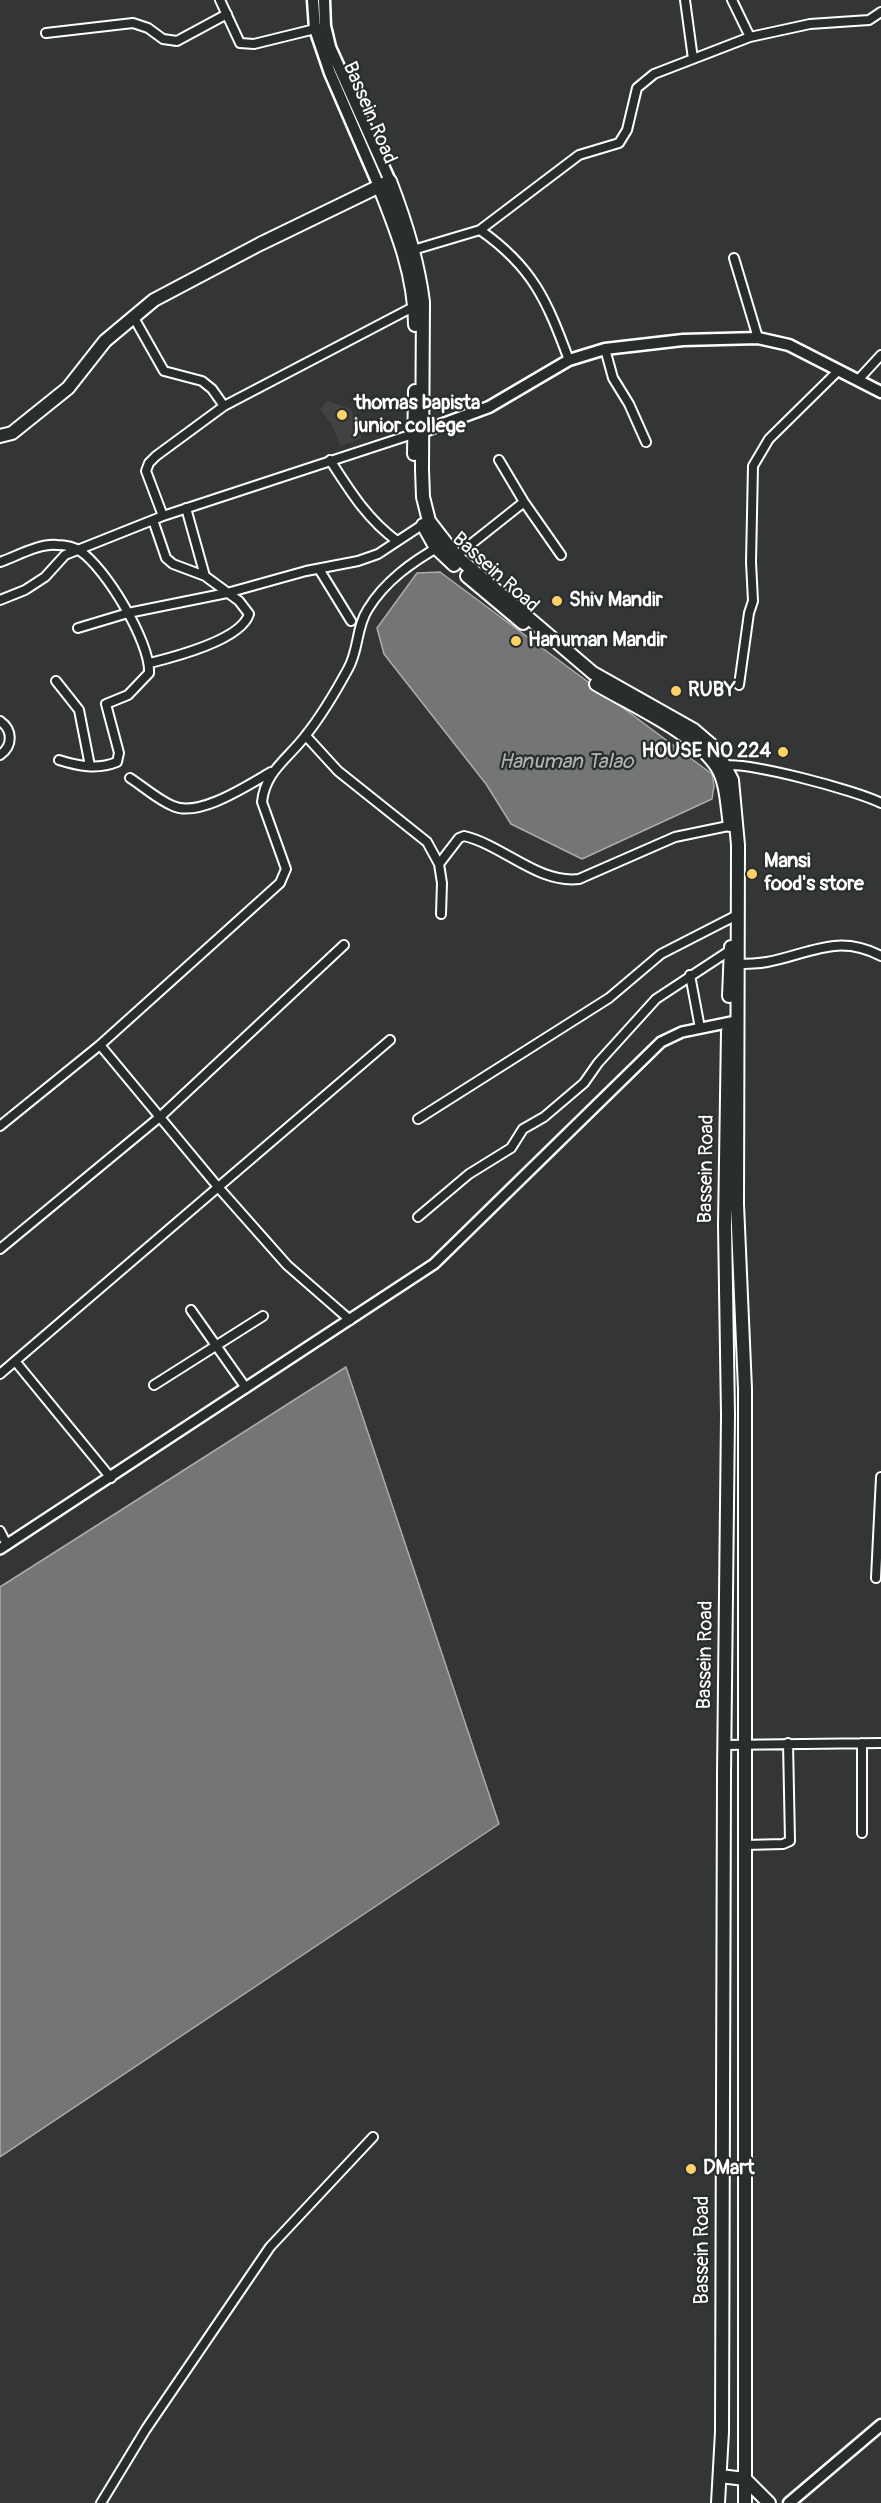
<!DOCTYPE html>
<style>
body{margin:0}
canvas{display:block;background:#333536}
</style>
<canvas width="881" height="2503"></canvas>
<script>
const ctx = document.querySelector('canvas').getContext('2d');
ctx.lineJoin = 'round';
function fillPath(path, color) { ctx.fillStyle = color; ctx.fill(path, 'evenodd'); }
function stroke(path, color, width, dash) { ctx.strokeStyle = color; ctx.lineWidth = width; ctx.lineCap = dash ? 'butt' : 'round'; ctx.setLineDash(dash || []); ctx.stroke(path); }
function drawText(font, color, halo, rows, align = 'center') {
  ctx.font = font + ' Pangolin,sans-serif'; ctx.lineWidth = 4.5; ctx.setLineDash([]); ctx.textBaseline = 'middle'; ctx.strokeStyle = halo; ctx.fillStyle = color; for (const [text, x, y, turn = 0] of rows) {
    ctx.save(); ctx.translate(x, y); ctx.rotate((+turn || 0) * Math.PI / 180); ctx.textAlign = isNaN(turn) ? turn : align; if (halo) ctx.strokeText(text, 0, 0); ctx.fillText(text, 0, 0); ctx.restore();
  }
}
fillPath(new Path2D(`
 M 327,401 L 351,409 L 362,438 L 340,446 L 332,425 L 320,409 Z`), '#404243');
const water = new Path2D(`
 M 440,572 L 712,774 L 714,786 L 712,799 L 582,859 L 511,824 L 486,784 L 384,654 L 377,628 L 417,573 Z
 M 346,1367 L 499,1824 L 0,2157 L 0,1587 Z`);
fillPath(water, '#737576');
stroke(water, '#abacad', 1.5);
const minor = new Path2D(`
 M 220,0 L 240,43 L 254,44 L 319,28
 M 685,0 L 693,59
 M 46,33 L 133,23 L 148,28 L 163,39 L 177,41 L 227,14
 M 750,37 L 810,24 L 869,20 L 881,12
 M 480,230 L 579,155 L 619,143 L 627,130 L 637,88 L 654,74 L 750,37 L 732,0
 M 413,250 L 480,230 C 533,267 547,301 569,360
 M 734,258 L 758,338
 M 134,318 L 164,371 L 202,381 L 212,389 L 224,406
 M 605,349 L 613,378 L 629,404 L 646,442
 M 858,380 L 881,355
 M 330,460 C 350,491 367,519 397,541
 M 499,460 L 524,502 L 561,555
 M 186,508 L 205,576
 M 163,516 L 146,471 L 149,463 L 156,456 L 224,406 L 417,305
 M 456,556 L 524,502
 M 0,562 C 17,556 40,543 57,545 C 64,545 74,547 80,551 C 105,567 151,643 149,673 L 128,695 L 106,704 L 119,753 L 117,762 C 97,770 78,766 59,760
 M 319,569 L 351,621
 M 0,600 L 25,590 L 45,577 L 65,555 L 163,516 L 416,433
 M 78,628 L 128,613 L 227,593 L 306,571 L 358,561 L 378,554 L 425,523
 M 150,663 C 174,657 241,640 249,614 L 239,601 L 205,576 L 173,564 L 166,558 L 153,520
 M 56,681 L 79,710 L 90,766
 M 739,685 L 749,613 L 753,601 L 751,562 L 753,466 L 769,439 L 839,370
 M 0,721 C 13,730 13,746 0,755
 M 306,736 L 338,771 L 427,842 L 439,864 L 442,883 L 441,914
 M 722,766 C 744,760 858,791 881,803
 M 130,778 C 144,787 158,800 173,806 C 199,818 248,785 271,772
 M 439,864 L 459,838 L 464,836 C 503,845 538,884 579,879 L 675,837 L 733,825
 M 734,964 C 745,964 756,964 767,962 C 810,954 837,933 881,956
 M 690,975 L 700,1028
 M 100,1045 L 280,883 L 286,869 L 262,802 C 265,771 289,758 306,735 C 322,715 336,691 348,669 C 359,650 356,627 368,609 C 385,581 412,562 440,546
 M 418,1119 L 609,998 L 661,954 L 739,914
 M 0,1126 L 100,1045 L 218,1187 L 287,1265 L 350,1320
 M 418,1217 L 469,1174 L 511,1148 L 523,1129 L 544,1117 L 584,1083 L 598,1063 L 656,999 L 732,949
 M 0,1249 L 161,1116 L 344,945
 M 191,1310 L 246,1388
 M 15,1361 L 111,1478
 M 0,1374 L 390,1040
 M 154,1385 L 263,1316
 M 0,1531 L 7,1545
 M 876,1578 L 881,1477
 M 862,1743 L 862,1833
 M 724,1745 L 881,1743
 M 745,1845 L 783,1844 L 790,1841 L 788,1743
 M 101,2503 L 146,2429 L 270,2247 L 373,2137`);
const tertiary = new Path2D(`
 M 0,1549 L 434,1264 L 661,1042 L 682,1032 L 736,1021`);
const secondary = new Path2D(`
 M 313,0 L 315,29 L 330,73 L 379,186
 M 324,0 L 325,26 L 330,47 L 390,181
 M 424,431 L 489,407 L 569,360 L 605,349 L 683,340 L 758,338 L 789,345 L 881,392
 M 789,2503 L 881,2425`);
const primary = new Path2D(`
 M 379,186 C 397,231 415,276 415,325
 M 0,436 L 12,433 L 68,388 L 105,341 L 154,300 L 260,244 L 390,181 C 405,220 418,260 423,302 L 422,469 L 423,497 L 429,521 L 456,556 L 593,673 L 694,730 L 715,748 L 732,780 L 738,845 L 737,1204 L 745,1389 L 745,2503
 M 414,454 L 415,391
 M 423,525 L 436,548 L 454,565
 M 467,576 L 523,623
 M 596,684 C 631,705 695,733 717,767 C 727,783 727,807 730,825
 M 729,996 L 731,947
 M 720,2476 L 745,2479 L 769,2503
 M 718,2503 L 722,2432 L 724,1774 L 728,1415 L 725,1225 L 728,1031`);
stroke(minor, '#fff', 12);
stroke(tertiary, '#fff', 14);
stroke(secondary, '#fff', 15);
stroke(primary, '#fff', 16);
stroke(minor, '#2a2d2e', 8);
stroke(tertiary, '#2a2d2e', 9);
stroke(secondary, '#2a2d2e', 10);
stroke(primary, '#2a2d2e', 12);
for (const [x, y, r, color] of [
 [342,415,6,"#ffd166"],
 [557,601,6,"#ffd166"],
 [516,641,6,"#ffd166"],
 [676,691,6,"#ffd166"],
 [783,752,6,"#ffd166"],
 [752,874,6,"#ffd166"],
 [691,2169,6,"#ffd166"]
]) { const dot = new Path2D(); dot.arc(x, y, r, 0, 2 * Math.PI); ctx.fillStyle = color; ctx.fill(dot); stroke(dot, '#2a2d2e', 2); }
drawText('20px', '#fff', '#2a2d2e', [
 ["Bassein Road",369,113,67],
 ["Bassein Road",495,573,42],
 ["Bassein Road",707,1169,-89],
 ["Bassein Road",706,1655,-89],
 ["Bassein Road",703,2250,-90]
]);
drawText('bold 20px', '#fff', '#2a2d2e', [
 ["thomas bapista",354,404],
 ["junior college",354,427],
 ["Shiv Mandir",569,601],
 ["Hanuman Mandir",528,641],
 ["RUBY",688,691],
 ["HOUSE NO 224",771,752,"right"],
 ["Mansi",764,862],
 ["food's store",764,885],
 ["DMart",703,2169]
], 'left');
drawText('italic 21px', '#b2b3b4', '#2a2d2e', [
 ["Hanuman Talao",566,763]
]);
</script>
